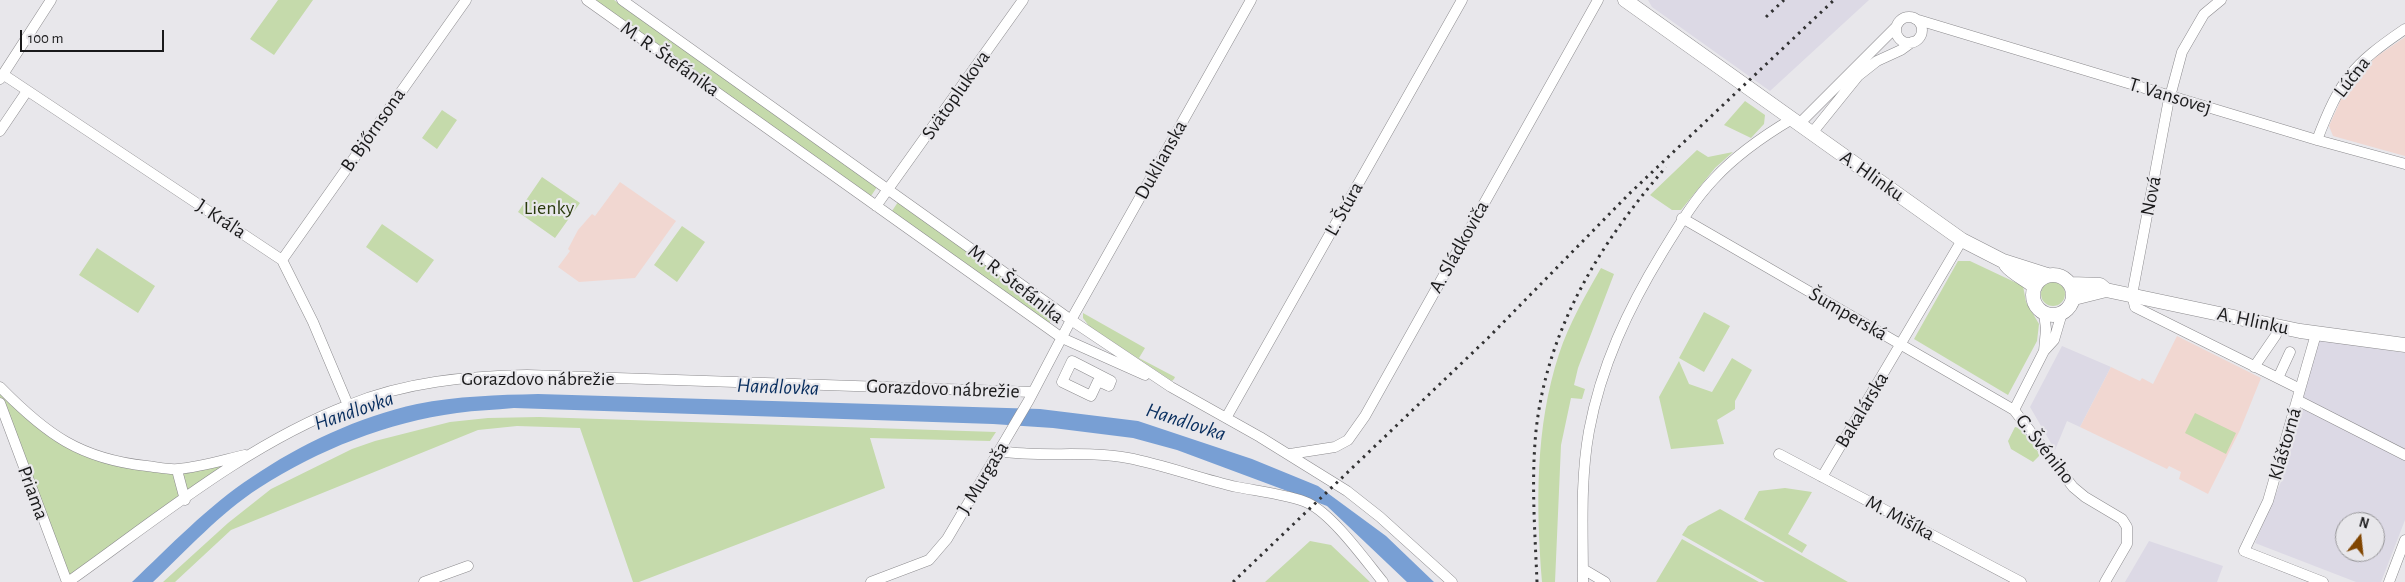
<!DOCTYPE html>
<meta charset="utf-8">
<style>
body{margin:0}
#map{position:relative;width:2405px;height:582px;overflow:hidden;background:#e8e7eb;font-family:"Alegreya Sans",sans-serif}
canvas{display:block}
.north{position:absolute;left:2335px;top:512px;width:50px;height:50px;box-sizing:border-box;background:#e8e7eb;border:1px solid #969598;border-radius:50%;rotate:16deg;font-size:14px;font-weight:700;line-height:20px;text-align:center;color:#1a1a1b}
.north::after{content:'';display:block;margin:auto;width:18px;height:22px;background:#814500;clip-path:polygon(50% 0,100% 100%,50% 72%,0 100%)}
.scale{position:absolute;left:20px;top:30px;width:144px;height:22px;box-sizing:border-box;border:2px solid #1a1a1b;border-top:0;padding-left:6px;font-size:15px;line-height:18px;white-space:nowrap;color:#1a1a1b;-webkit-text-stroke:4px #e8e7eb;paint-order:stroke}
</style>
<div id="map">
<canvas width="2405" height="582"></canvas>
<div class="north">N</div>
<div class="scale">100 m</div>
</div>
<script>
const ctx = document.querySelector('canvas').getContext('2d');
ctx.lineJoin = 'round';
function fillPath(path, color) { ctx.fillStyle = color; ctx.fill(path, 'evenodd'); }
function stroke(path, color, width, dash) { ctx.strokeStyle = color; ctx.lineWidth = width; ctx.lineCap = dash ? 'butt' : 'round'; ctx.setLineDash(dash || []); ctx.stroke(path); }
function drawText(font, color, halo, rows, align = 'center') {
  ctx.font = font + ' "Alegreya Sans",sans-serif'; ctx.lineWidth = 4.5; ctx.setLineDash([]); ctx.textBaseline = 'middle'; ctx.strokeStyle = halo; ctx.fillStyle = color; for (const [text, x, y, turn = 0] of rows) {
    ctx.save(); ctx.translate(x, y); ctx.rotate((+turn || 0) * Math.PI / 180); ctx.textAlign = isNaN(turn) ? turn : align; if (halo) ctx.strokeText(text, 0, 0); ctx.fillText(text, 0, 0); ctx.restore();
  }
}
fillPath(new Path2D(`
 M 1648,0 L 1869,0 L 1770,91 L 1652,7 Z
 M 2318,339 L 2405,353 L 2405,520 L 2381,582 L 2356,582 L 2255,543 L 2283,477 ZM 2345,522 L 2375,522 L 2375,552 L 2345,552 Z
 M 2062,346 L 2111,367 L 2080,427 L 2067,421 L 2055,450 L 2030,407 Z
 M 2149,541 L 2223,566 L 2217,582 L 2125,582 Z`), '#dcd9e5');
fillPath(new Path2D(`
 M 2405,37 L 2405,156 L 2333,136 L 2329,126 L 2343,95 L 2354,79 L 2376,57 Z
 M 620,182 L 676,221 L 635,278 L 579,282 L 558,267 L 570,251 L 568,249 L 578,230 L 592,214 L 595,216 Z
 M 2177,336 L 2261,378 L 2240,430 L 2208,494 L 2179,479 L 2181,472 L 2169,466 L 2167,469 L 2080,427 L 2111,367 L 2140,381 L 2142,378 L 2153,384 Z`), '#f1d7d1');
fillPath(new Path2D(`
 M 278,0 L 313,0 L 274,55 L 250,39 Z
 M 595,0 L 614,0 L 877,187 L 871,196 Z
 M 1745,101 L 1765,115 L 1764,124 L 1751,138 L 1724,125 Z
 M 442,110 L 457,120 L 437,149 L 422,138 Z
 M 1697,150 L 1708,157 L 1733,152 L 1715,168 L 1681,210 L 1672,210 L 1650,195 Z
 M 542,177 L 580,203 L 555,238 L 518,212 Z
 M 898,202 L 1055,314 L 1049,323 L 892,211 Z
 M 382,224 L 434,260 L 417,283 L 366,247 Z
 M 682,226 L 705,242 L 677,282 L 654,265 Z
 M 97,248 L 155,286 L 138,313 L 79,275 Z
 M 1958,261 L 1970,261 L 2023,286 L 2026,302 L 2039,324 L 2037,341 L 2008,395 L 1914,339 Z
 M 1601,268 L 1614,274 L 1578,368 L 1574,385 L 1585,389 L 1582,399 L 1571,398 L 1561,445 L 1555,582 L 1542,582 C 1536,507 1535,427 1559,354 C 1569,324 1585,296 1601,268 Z
 M2041 294a12 12 0 1 1 24 0a12 12 0 1 1-24 0Z
 M 1704,312 L 1730,326 L 1704,372 L 1679,358 Z
 M 1083,313 L 1145,348 L 1139,358 L 1175,377 L 1174,379 L 1172,381 L 1089,326 L 1083,318 Z
 M 1732,358 L 1752,370 L 1735,401 L 1735,409 L 1717,420 L 1724,444 L 1671,449 L 1659,397 L 1679,361 L 1689,384 L 1712,392 Z
 M 0,388 L 34,418 L 99,457 L 176,470 L 250,454 L 68,582 L 0,397 Z
 M 2195,413 L 2236,433 L 2226,454 L 2185,433 Z
 M 539,417 L 996,432 L 990,441 L 870,438 L 885,488 L 639,582 L 633,582 L 580,428 L 517,426 L 478,430 L 231,530 L 175,582 L 163,582 L 228,523 L 271,489 L 352,449 L 375,441 L 450,422 L 488,418 Z
 M 2015,427 L 2020,428 L 2039,453 L 2039,456 L 2033,462 L 2011,449 L 2008,441 Z
 M 1785,488 L 1812,492 L 1788,534 L 1807,545 L 1802,553 L 1744,519 L 1759,491 Z
 M 1720,509 L 1848,582 L 1765,582 L 1682,535 L 1688,526 Z
 M 1682,539 L 1759,582 L 1656,582 Z
 M 1310,541 L 1331,545 L 1370,582 L 1265,582 Z`), '#c5daab');
fillPath(new Path2D(`
 M 538,394 L 1040,409 L 1138,421 L 1252,459 L 1318,486 L 1386,536 L 1434,582 L 1407,582 L 1327,506 L 1298,495 L 1177,450 L 1133,438 L 1053,428 L 993,424 L 514,408 C 495,410 476,410 457,413 C 388,422 318,450 259,488 C 220,513 187,550 153,582 L 132,582 C 170,546 208,506 252,477 C 301,444 358,417 417,404 C 457,396 498,395 538,394 Z`), '#789fd4');
const street = new Path2D(`
 M 587,0 L 1062,338 L 1145,375
 M 622,0 L 1071,320 L 1171,387 L 1260,437 L 1347,491 L 1380,517 L 1452,582
 M 2221,0 L 2204,14 L 2182,52 L 2168,104 L 2132,295 L 2135,307 L 2300,389
 M1896 30a13 13 0 1 1 26 0a13 13 0 1 1-26 0Z
 M 1915,19 L 2317,140 L 2405,164
 M 4,75 L 282,260 L 313,322 L 348,405
 M 0,79 L 51,0
 M 1799,124 L 1896,27
 M 0,131 L 27,91
 M 1812,133 L 1858,76 L 1877,61 L 1901,50 L 1912,42
 M 2317,140 C 2340,80 2352,65 2405,29
 M 876,206 L 1023,0
 M 1682,218 L 2014,410 L 2073,487 L 2085,497 L 2122,519 L 2127,527 L 2127,544 L 2105,582
 M 282,260 L 466,0
 M 2316,334 L 2268,501 L 2244,551 L 2323,582
 M 2044,351 L 2046,329 L 2044,313
 M 1072,361 L 1111,381 L 1109,386 L 1098,381 L 1091,396 L 1062,382 Z
 M 2254,367 L 2276,335
 M 2278,378 L 2290,352
 M 0,387 C 46,434 80,459 147,466 C 157,467 168,470 178,469 C 200,467 223,460 245,455
 M 2297,400 L 2405,455
 M 0,403 L 67,582
 M 2014,410 L 2044,351 L 2054,340 L 2062,313
 M 1226,418 L 1462,0
 M 999,451 C 1042,458 1085,450 1128,458 C 1165,465 1201,479 1237,487 C 1257,491 1291,495 1308,503 C 1333,515 1365,560 1383,582
 M 1290,454 L 1335,447 L 1348,440 L 1365,416 L 1598,0
 M 1779,454 L 2021,582
 M 177,470 L 185,500
 M 1822,477 L 1962,240
 M 1583,569 L 1605,582
 M 68,582 C 157,519 247,444 349,405 C 405,382 467,376 527,375 L 1033,392
 M 424,582 L 468,566
 M 871,582 L 929,560 L 947,539 L 1029,400 L 1071,320 L 1251,0
 M 1583,582 C 1583,531 1580,481 1589,431 C 1601,366 1628,309 1662,253 C 1678,227 1693,201 1714,179 C 1736,155 1765,135 1792,119
 M 2389,582 L 2405,540`);
const secondary = new Path2D(`
 M 1625,0 L 1962,240 L 2003,261 L 2047,275
 M 2006,265 C 2013,274 2026,279 2035,287
 M2033 295a20 20 0 1 1 40 0a20 20 0 1 1-40 0Z
 M 2071,284 L 2100,285 L 2106,290 L 2300,331 L 2405,345
 M 2074,298 L 2106,290`);
stroke(street, '#8c8b8e', 11);
stroke(secondary, '#8c8b8e', 15);
stroke(street, '#fff', 10);
stroke(secondary, '#fff', 14);
stroke(new Path2D(`
 M 1766,17 L 1784,0
 M 1233,582 L 1488,338 L 1629,194 L 1834,0
 M 1537,582 C 1535,532 1531,481 1536,431 C 1547,329 1600,243 1666,167`), '#323233', 3, [2.5, 5]);
drawText('20px', '#1a1a1b', '#e8e7eb', [
 ["M. R. Štefánika",670,59,35],
 ["Lúčna",2352,77,-52],
 ["Svätoplukova",956,95,-55],
 ["T. Vansovej",2170,96,17],
 ["B. Bjőrnsona",373,130,-55],
 ["Duklianska",1161,160,-61],
 ["A. Hlinku",1872,176,35],
 ["Nová",2151,196,-79],
 ["Ľ. Štúra",1344,209,-61],
 ["J. Kráľa",221,219,33],
 ["A. Sládkoviča",1459,247,-61],
 ["M. R. Štefánika",1016,284,38],
 ["Šumperská",1848,314,30],
 ["A. Hlinku",2253,321,12],
 ["Gorazdovo nábrežie",538,379],
 ["Gorazdovo nábrežie",943,389,2],
 ["Bakalárska",1862,410,-59],
 ["Kláštorná",2285,444,-74],
 ["G. Švéniho",2045,449,52],
 ["J. Murgaša",983,478,-59],
 ["Priama",33,493,70],
 ["M. Mišíka",1900,518,28]
]);
drawText('20px', '#2a3b0d', '#e8e7eb', [
 ["Lienky",549,208]
]);
drawText('italic 21px', '#072d5e', '#e8e7eb', [
 ["Handlovka",778,387,2],
 ["Handlovka",354,411,-19],
 ["Handlovka",1186,422,18]
]);
</script>
